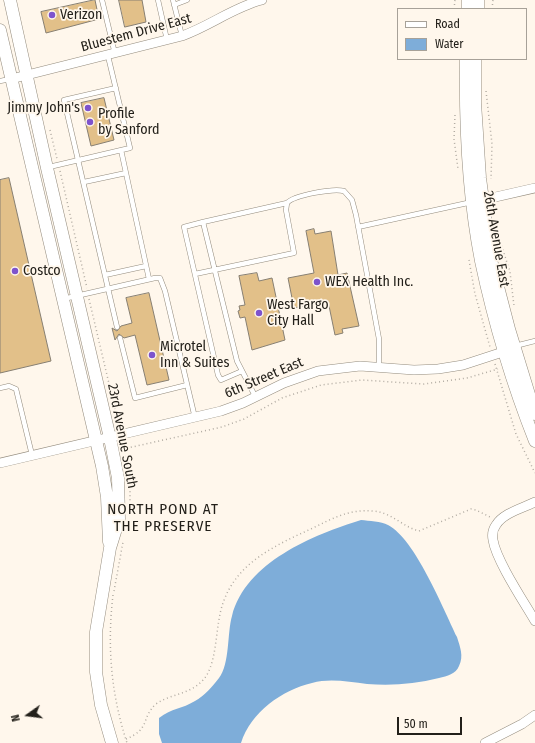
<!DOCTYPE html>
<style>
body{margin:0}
#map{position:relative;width:535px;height:743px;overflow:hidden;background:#fff7ec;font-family:"Fira Sans Condensed",sans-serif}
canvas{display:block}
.legend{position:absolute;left:397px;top:8px;width:130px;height:52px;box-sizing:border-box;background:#fff7ec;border:1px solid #a7a198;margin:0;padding:5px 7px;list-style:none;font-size:12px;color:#23201a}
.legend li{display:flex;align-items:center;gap:8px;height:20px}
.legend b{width:20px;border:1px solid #a7a198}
.north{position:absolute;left:8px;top:695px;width:40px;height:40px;-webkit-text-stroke:3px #fff7ec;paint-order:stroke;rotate:256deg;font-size:11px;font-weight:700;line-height:16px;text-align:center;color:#23201a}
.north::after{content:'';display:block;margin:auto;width:14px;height:18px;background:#23201a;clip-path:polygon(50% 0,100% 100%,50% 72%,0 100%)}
.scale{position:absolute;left:397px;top:717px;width:65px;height:18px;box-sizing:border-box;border:2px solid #23201a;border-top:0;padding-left:5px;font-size:12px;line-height:14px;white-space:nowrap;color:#23201a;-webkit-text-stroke:3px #fff7ec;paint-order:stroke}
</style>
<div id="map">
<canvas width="535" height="743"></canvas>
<ul class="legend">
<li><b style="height:5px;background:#fff"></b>Road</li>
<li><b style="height:11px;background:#7eadd9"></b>Water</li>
</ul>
<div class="north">N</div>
<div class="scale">50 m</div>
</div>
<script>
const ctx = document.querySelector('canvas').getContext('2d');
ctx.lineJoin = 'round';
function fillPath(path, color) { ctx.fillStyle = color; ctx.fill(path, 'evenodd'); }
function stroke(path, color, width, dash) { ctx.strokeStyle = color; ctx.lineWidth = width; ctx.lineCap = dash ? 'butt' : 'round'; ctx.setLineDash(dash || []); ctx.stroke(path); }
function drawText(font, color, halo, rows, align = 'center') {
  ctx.font = font + ' "Fira Sans Condensed",sans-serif'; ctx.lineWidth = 3.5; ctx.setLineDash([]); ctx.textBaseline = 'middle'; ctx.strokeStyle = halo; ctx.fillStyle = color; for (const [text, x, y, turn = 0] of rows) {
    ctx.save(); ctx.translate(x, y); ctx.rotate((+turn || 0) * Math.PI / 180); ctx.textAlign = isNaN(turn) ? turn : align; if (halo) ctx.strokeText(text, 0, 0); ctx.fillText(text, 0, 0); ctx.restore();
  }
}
fillPath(new Path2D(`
 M 361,520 C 369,521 381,521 388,525 C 415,539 443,608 457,637 C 460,647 464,656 459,666 C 456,674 447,676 439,678 C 415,684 392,686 367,684 C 349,682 330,678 312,683 C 282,690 251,712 241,743 L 162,743 L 159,734 L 159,718 C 172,708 182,709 195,701 C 204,696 213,686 219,678 C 230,664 227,633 232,616 C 246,562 313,535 361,520 Z`), '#7eadd9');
const building = new Path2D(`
 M 95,0 L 99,19 L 46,33 L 41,12 Z
 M 119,0 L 142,0 L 146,22 L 125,27 Z
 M 104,98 L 114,140 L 91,146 L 81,103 Z
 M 9,178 L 51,361 L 0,373 L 0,180 Z
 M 314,229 L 315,234 L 331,231 L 338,275 L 347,273 L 359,326 L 342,329 L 343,333 L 335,335 L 328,301 L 294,308 L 288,278 L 314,273 L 306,231 Z
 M 257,273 L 259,281 L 272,278 L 285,340 L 252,350 L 245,317 L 240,318 L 238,311 L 240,310 L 239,306 L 245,305 L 239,276 Z
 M 149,293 L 169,380 L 147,385 L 135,335 L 124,338 L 119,334 L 115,340 L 112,328 L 117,331 L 121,326 L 132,323 L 126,298 Z`);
fillPath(building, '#e2c089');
stroke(building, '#877f72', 1);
const lane = new Path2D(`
 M 102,0 L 115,54
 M 158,0 L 167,40
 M 173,0 L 182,36
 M 174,5 L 187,0
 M 0,81 L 10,79
 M 116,88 L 64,100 L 117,327
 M 121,150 L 149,279
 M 49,167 L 130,148 L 108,56
 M 84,182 L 126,173
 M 203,222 L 184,227 L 218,375 L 221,380 L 242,371
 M 358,227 L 472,202
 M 195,274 L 294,253 L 286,210 L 287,203 C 294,195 334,188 344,191 L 352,200 L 356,215 L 379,339 L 379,367
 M 105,275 L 146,266
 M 63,299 L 155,278 L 160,278 L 165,291 L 195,418
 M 120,338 L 135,398 L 187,385
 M 515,346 L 535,341
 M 0,388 L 9,386 L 16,389 L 32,455
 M 255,396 L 237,361 L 203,222 L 287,203`);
const street = new Path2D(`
 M 11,79 L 182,36 C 210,26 234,7 262,0
 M 478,201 L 535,188
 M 0,463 L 221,411 L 243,403 L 284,383 L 318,371 L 360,366 L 414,370 L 438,369 L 463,365 L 509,350
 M 535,502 C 523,508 503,513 496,525 C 493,529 492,535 493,540 C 496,560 524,602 535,621
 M 485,743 L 522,724 L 535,715`);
const secondary = new Path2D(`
 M 10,0 L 47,168 L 110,438 L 118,478 L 119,519 L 110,548 L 96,632 L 96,672 L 101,705 L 112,743
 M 468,9 L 468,0
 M 478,9 L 478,0
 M 0,30 L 102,466 L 107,497 L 109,542
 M 466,59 C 465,126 468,195 481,261 C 494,322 512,383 535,441
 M 475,59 L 475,103 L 480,178 L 491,260 L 509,329 L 535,414`);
stroke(lane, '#948c7e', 5.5);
stroke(street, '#948c7e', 10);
stroke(secondary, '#948c7e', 13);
stroke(new Path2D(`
 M 454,9 L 455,0
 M 492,9 L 493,0
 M 486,91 L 492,144 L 491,179
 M 455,115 L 454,139 L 458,169
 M 50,130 L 57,159
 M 60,171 L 87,288
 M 499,238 L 510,272 L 514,306
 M 469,260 L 475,294 L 490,347
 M 89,299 L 119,426
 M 495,364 L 516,434 L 535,473
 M 123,448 L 130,481 L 130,509
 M 123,449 L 222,427 L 244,419 L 282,398 L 321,385 L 362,380 L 424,384 L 467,378 L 498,369
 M 114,591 L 123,542
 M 113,595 C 107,646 111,694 127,743
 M 126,739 C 151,729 141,717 156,704 C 172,693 190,695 204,679 C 218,662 215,625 223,603 C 237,562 276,545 313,528 C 333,518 350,509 373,511 C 391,512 403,527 419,531 L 471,509 L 476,510 L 490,517`), '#b2aca3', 1.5, [1, 3]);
stroke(lane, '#fff', 4.5);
stroke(street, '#fff', 9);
stroke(secondary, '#fff', 12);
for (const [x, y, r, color] of [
 [52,15,4,"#7d53cd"],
 [88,108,4,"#7d53cd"],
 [90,122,4,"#7d53cd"],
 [15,271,4,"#7d53cd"],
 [317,282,4,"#7d53cd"],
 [259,313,4,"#7d53cd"],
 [152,355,4,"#7d53cd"]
]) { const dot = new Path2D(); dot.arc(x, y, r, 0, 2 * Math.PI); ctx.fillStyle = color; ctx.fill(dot); stroke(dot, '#fff7ec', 1.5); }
drawText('14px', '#23201a', '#fff7ec', [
 ["Verizon",60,15],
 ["Jimmy John's",80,108,"right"],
 ["Profile",98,114],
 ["by Sanford",98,130],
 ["Costco",23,271],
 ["WEX Health Inc.",325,282],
 ["West Fargo",267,305],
 ["City Hall",267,321],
 ["Microtel",160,347],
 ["Inn & Suites",160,363]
], 'left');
drawText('14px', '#23201a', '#fff7ec', [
 ["Bluestem Drive East",136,33,-15],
 ["26th Avenue East",496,239,80],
 ["6th Street East",264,378,-23],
 ["23rd Avenue South",122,436,79]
]);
ctx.letterSpacing = '1px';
drawText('15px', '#23201a', '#fff7ec', [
 ["NORTH POND AT",163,510],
 ["THE PRESERVE",163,527]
]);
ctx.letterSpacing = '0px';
</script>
